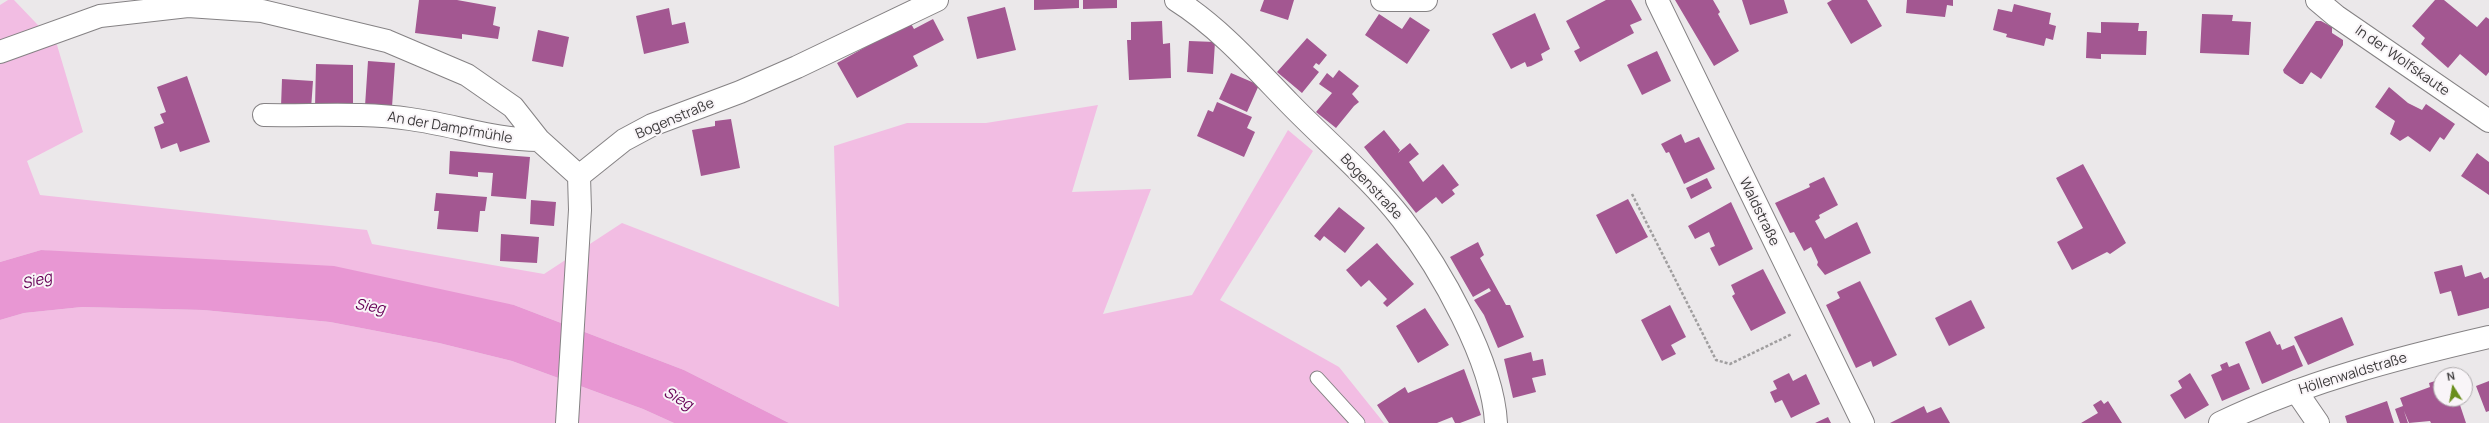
<!DOCTYPE html>
<meta charset="utf-8">
<style>
body{margin:0}
#map{position:relative;width:2489px;height:423px;overflow:hidden;background:#ebe8ea;font-family:Manrope,sans-serif}
canvas{display:block}
.north{position:absolute;left:2433px;top:367px;width:40px;height:40px;box-sizing:border-box;background:#f9f5f8;border:1px solid #aeabad;border-radius:50%;rotate:349deg;font-size:11px;font-weight:700;line-height:16px;text-align:center;color:#3d3b3c}
.north::after{content:'';display:block;margin:auto;width:14px;height:18px;background:#698e1a;clip-path:polygon(50% 0,100% 100%,50% 72%,0 100%)}
</style>
<div id="map">
<canvas width="2489" height="423"></canvas>
<div class="north">N</div>
</div>
<script>
const ctx = document.querySelector('canvas').getContext('2d');
ctx.lineJoin = 'round';
function fillPath(path, color) { ctx.fillStyle = color; ctx.fill(path, 'evenodd'); }
function stroke(path, color, width, dash) { ctx.strokeStyle = color; ctx.lineWidth = width; ctx.lineCap = dash ? 'butt' : 'round'; ctx.setLineDash(dash || []); ctx.stroke(path); }
function drawText(font, color, halo, rows, align = 'center') {
  ctx.font = font + ' Manrope,sans-serif'; ctx.lineWidth = 4; ctx.setLineDash([]); ctx.textBaseline = 'middle'; ctx.strokeStyle = halo; ctx.fillStyle = color; for (const [text, x, y, turn = 0] of rows) {
    ctx.save(); ctx.translate(x, y); ctx.rotate((+turn || 0) * Math.PI / 180); ctx.textAlign = isNaN(turn) ? turn : align; if (halo) ctx.strokeText(text, 0, 0); ctx.fillText(text, 0, 0); ctx.restore();
  }
}
fillPath(new Path2D(`
 M 8,0 L 14,0 L 57,45 L 83,132 L 27,161 L 40,195 L 367,230 L 372,244 L 544,274 L 622,223 L 839,307 L 834,146 L 907,123 L 986,123 L 1098,105 L 1072,192 L 1151,189 L 1103,314 L 1192,295 L 1288,130 L 1313,151 L 1220,300 L 1339,367 L 1384,423 L 789,423 L 684,370 L 514,305 L 41,250 L 0,262 L 0,5 Z
 M 82,307 L 203,310 L 330,322 L 439,343 L 512,361 L 643,409 L 674,423 L 0,423 L 0,320 L 24,313 Z`), '#f2bde3');
fillPath(new Path2D(`
 M 41,250 L 334,266 L 514,305 L 684,370 L 789,423 L 674,423 L 643,409 L 512,361 L 439,343 L 330,322 L 203,310 L 82,307 L 24,313 L 0,320 L 0,262 Z`), '#e897d3');
fillPath(new Path2D(`
 M 419,0 L 457,0 L 496,7 L 493,25 L 500,27 L 498,39 L 462,34 L 462,39 L 415,33 Z
 M 1034,0 L 1079,0 L 1079,8 L 1034,10 Z
 M 1083,0 L 1117,0 L 1117,8 L 1083,9 Z
 M 1264,0 L 1294,0 L 1288,20 L 1260,11 Z
 M 1606,0 L 1631,0 L 1642,20 L 1630,25 L 1634,33 L 1580,62 L 1574,51 L 1580,48 L 1566,21 Z
 M 1675,0 L 1713,0 L 1720,12 L 1718,14 L 1739,51 L 1714,66 Z
 M 1742,0 L 1784,0 L 1788,13 L 1750,25 Z
 M 1832,0 L 1867,0 L 1882,26 L 1851,44 L 1827,3 Z
 M 1907,0 L 1953,0 L 1953,6 L 1947,5 L 1945,17 L 1906,13 Z
 M 2435,0 L 2444,0 L 2477,27 L 2486,17 L 2489,19 L 2489,72 L 2486,76 L 2460,54 L 2448,68 L 2421,44 L 2425,38 L 2412,26 Z
 M 2014,4 L 2051,13 L 2049,24 L 2056,26 L 2053,40 L 2046,38 L 2044,46 L 2006,37 L 2007,34 L 1993,30 L 1998,9 L 2012,12 Z
 M 1005,7 L 1016,50 L 977,59 L 967,17 Z
 M 669,8 L 672,25 L 685,22 L 689,43 L 644,54 L 636,16 Z
 M 1535,13 L 1550,49 L 1541,54 L 1543,60 L 1531,66 L 1527,67 L 1525,62 L 1511,69 L 1492,34 Z
 M 1379,14 L 1402,29 L 1410,17 L 1430,30 L 1407,64 L 1365,35 Z
 M 2202,14 L 2233,15 L 2232,21 L 2251,22 L 2249,55 L 2200,53 Z
 M 933,19 L 944,40 L 913,56 L 918,66 L 857,98 L 837,63 L 910,22 L 914,29 Z
 M 1162,21 L 1163,44 L 1170,43 L 1171,78 L 1129,80 L 1127,40 L 1131,40 L 1131,22 Z
 M 2316,21 L 2321,21 L 2332,27 L 2332,33 L 2343,40 L 2343,45 L 2321,79 L 2311,72 L 2303,84 L 2300,84 L 2284,73 L 2283,70 Z
 M 2101,22 L 2139,23 L 2138,31 L 2147,31 L 2146,55 L 2101,54 L 2101,59 L 2086,58 L 2087,32 L 2101,33 Z
 M 538,30 L 569,37 L 563,67 L 532,61 Z
 M 1307,38 L 1327,55 L 1319,65 L 1316,63 L 1313,67 L 1319,72 L 1302,93 L 1277,72 Z
 M 1189,41 L 1215,42 L 1213,74 L 1187,72 Z
 M 1657,51 L 1671,81 L 1642,95 L 1627,65 Z
 M 368,61 L 395,63 L 392,107 L 365,106 Z
 M 316,64 L 353,65 L 353,110 L 315,107 Z
 M 1339,70 L 1359,86 L 1352,94 L 1359,102 L 1354,106 L 1336,128 L 1316,112 L 1332,93 L 1319,84 L 1327,73 L 1333,78 Z
 M 1231,73 L 1259,85 L 1247,112 L 1219,99 Z
 M 187,76 L 210,142 L 180,152 L 177,143 L 161,149 L 154,127 L 164,123 L 160,114 L 166,112 L 157,87 Z
 M 282,79 L 313,81 L 311,109 L 281,107 Z
 M 2389,87 L 2408,103 L 2422,110 L 2426,104 L 2455,124 L 2444,140 L 2440,137 L 2430,152 L 2408,136 L 2400,141 L 2390,134 L 2395,121 L 2375,107 Z
 M 1217,102 L 1252,117 L 1247,128 L 1255,132 L 1244,157 L 1197,136 L 1208,110 L 1213,112 Z
 M 731,119 L 740,168 L 701,176 L 692,130 L 715,126 L 715,121 Z
 M 1384,130 L 1400,150 L 1398,153 L 1410,143 L 1419,154 L 1409,162 L 1423,182 L 1443,164 L 1459,185 L 1452,190 L 1455,194 L 1442,204 L 1436,197 L 1416,213 L 1364,147 Z
 M 1681,134 L 1685,143 L 1699,137 L 1715,169 L 1684,184 L 1669,152 L 1666,153 L 1661,144 Z
 M 450,151 L 530,157 L 526,199 L 491,196 L 493,173 L 478,172 L 478,177 L 449,174 Z
 M 2477,153 L 2489,162 L 2489,195 L 2461,176 Z
 M 2083,164 L 2126,243 L 2110,254 L 2107,252 L 2072,270 L 2057,242 L 2083,228 L 2056,178 Z
 M 1824,177 L 1838,205 L 1819,215 L 1820,218 L 1815,221 L 1825,239 L 1857,222 L 1871,253 L 1825,275 L 1817,265 L 1818,262 L 1811,247 L 1804,251 L 1794,232 L 1790,233 L 1775,203 L 1810,187 L 1809,184 Z
 M 1707,178 L 1712,188 L 1691,199 L 1686,188 Z
 M 436,193 L 487,197 L 485,211 L 480,211 L 478,232 L 437,229 L 439,211 L 434,211 Z
 M 1628,199 L 1648,237 L 1616,254 L 1596,215 Z
 M 531,200 L 556,202 L 554,226 L 530,224 Z
 M 1731,202 L 1753,249 L 1719,266 L 1710,248 L 1715,246 L 1709,232 L 1695,239 L 1688,226 Z
 M 1339,207 L 1365,228 L 1345,253 L 1324,236 L 1320,241 L 1314,236 Z
 M 501,234 L 539,237 L 537,263 L 500,261 Z
 M 1478,242 L 1484,255 L 1480,258 L 1506,305 L 1510,305 L 1524,337 L 1498,348 L 1484,315 L 1474,300 L 1491,291 L 1489,288 L 1473,297 L 1450,257 Z
 M 1377,243 L 1414,284 L 1387,307 L 1383,303 L 1387,299 L 1369,280 L 1361,287 L 1346,270 Z
 M 2462,265 L 2465,277 L 2481,272 L 2484,279 L 2489,277 L 2489,308 L 2458,316 L 2451,291 L 2440,294 L 2434,272 Z
 M 1763,269 L 1786,313 L 1751,331 L 1732,296 L 1735,294 L 1731,285 Z
 M 1860,281 L 1897,355 L 1873,367 L 1871,361 L 1856,368 L 1826,305 L 1840,298 L 1837,292 Z
 M 1971,300 L 1985,328 L 1949,346 L 1935,318 Z
 M 1670,305 L 1686,337 L 1671,345 L 1676,354 L 1662,361 L 1641,320 Z
 M 1425,308 L 1449,345 L 1418,363 L 1396,326 Z
 M 2342,317 L 2354,345 L 2308,365 L 2294,337 Z
 M 2270,331 L 2277,345 L 2280,344 L 2282,350 L 2294,345 L 2303,366 L 2262,384 L 2245,342 Z
 M 1531,352 L 1533,361 L 1543,359 L 1546,375 L 1532,378 L 1536,392 L 1513,398 L 1504,359 Z
 M 2227,362 L 2229,367 L 2239,363 L 2250,389 L 2222,401 L 2211,375 L 2222,370 L 2220,365 Z
 M 1464,369 L 1481,415 L 1460,423 L 1455,423 L 1452,417 L 1437,423 L 1389,423 L 1377,405 L 1405,387 L 1408,393 Z
 M 1789,373 L 1793,381 L 1806,374 L 1820,404 L 1791,418 L 1782,400 L 1775,403 L 1770,392 L 1777,389 L 1773,381 Z
 M 2190,373 L 2209,405 L 2185,419 L 2170,395 L 2182,388 L 2178,381 Z
 M 2441,379 L 2441,399 L 2458,399 L 2466,423 L 2431,423 L 2430,421 L 2409,423 L 2404,411 L 2408,423 L 2400,423 L 2395,409 L 2403,406 L 2400,398 L 2430,387 L 2429,383 Z
 M 2489,381 L 2489,411 L 2486,412 L 2476,386 Z
 M 2101,400 L 2104,404 L 2108,401 L 2122,423 L 2081,423 L 2098,413 L 2093,405 Z
 M 2387,401 L 2394,423 L 2347,423 L 2345,416 Z
 M 1924,406 L 1927,413 L 1941,407 L 1950,423 L 1890,423 Z
 M 1828,417 L 1831,423 L 1815,423 Z`), '#a35791');
const service = new Path2D(`
 M 1317,378 L 1358,423`);
const minor = new Path2D(`
 M 1176,0 C 1219,27 1255,68 1290,104 C 1327,142 1369,177 1402,219 C 1440,268 1493,361 1496,423
 M 1382,0 L 1426,0
 M 1657,0 L 1863,423
 M 2317,0 L 2336,16 L 2489,121
 M 0,52 L 100,16 L 188,6 L 262,11 L 387,41 L 467,75 L 513,107 L 539,140 L 579,176
 M 264,115 C 313,116 363,112 410,119 C 454,125 495,140 539,140
 M 579,176 L 624,140 L 652,125 L 740,92 L 797,67 L 937,0
 M 2296,391 L 2318,423
 M 567,423 L 580,210 L 579,176`);
const tertiary = new Path2D(`
 M 2220,423 C 2305,382 2398,358 2489,337`);
stroke(service, '#858284', 15);
stroke(minor, '#858284', 24);
stroke(tertiary, '#858284', 24);
stroke(new Path2D(`
 M 1632,194 L 1716,360 L 1730,364 L 1792,334`), '#a09e9f', 2.5, [3, 2]);
stroke(service, '#fff', 13);
stroke(minor, '#fff', 22);
stroke(tertiary, '#fff', 22);
drawText('14px', '#3d3b3c', '#f9f5f8', [
 ["In der Wolfskaute",2402,61,35],
 ["Bogenstraße",675,119,-23],
 ["An der Dampfmühle",450,128,10],
 ["Bogenstraße",1371,187,47],
 ["Waldstraße",1759,212,64],
 ["Höllenwaldstraße",2353,374,-17]
]);
drawText('italic 15px', '#660156', '#f9f5f8', [
 ["Sieg",37,281,-15],
 ["Sieg",370,307,9],
 ["Sieg",678,399,29]
]);
</script>
